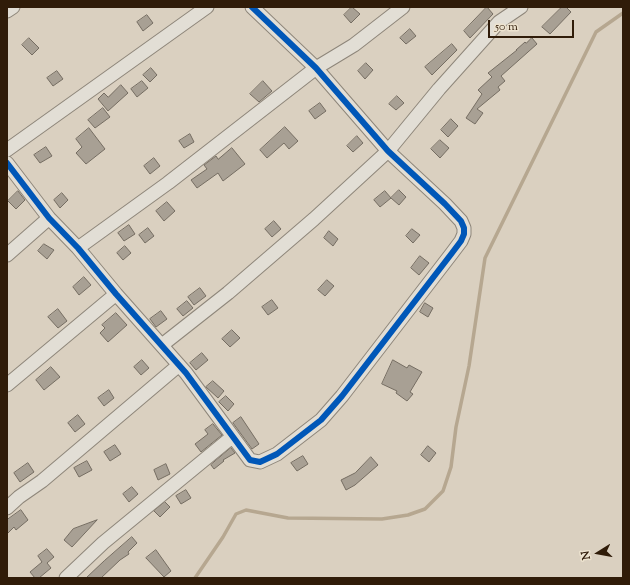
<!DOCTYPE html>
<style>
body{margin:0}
#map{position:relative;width:630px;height:585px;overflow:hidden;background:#dad0c0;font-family:"Sorts Mill Goudy",serif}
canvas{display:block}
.frame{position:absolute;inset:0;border:8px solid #301c09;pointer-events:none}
.north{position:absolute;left:578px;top:533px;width:40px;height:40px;-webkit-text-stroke:3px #ede3cf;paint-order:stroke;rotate:259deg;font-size:11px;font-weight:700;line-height:16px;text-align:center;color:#301c09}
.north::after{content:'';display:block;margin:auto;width:14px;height:18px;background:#301c09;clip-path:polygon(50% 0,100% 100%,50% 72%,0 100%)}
.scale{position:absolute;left:488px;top:20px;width:86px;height:18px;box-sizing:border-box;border:2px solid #301c09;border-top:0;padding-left:5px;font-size:12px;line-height:14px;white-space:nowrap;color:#301c09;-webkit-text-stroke:3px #ede3cf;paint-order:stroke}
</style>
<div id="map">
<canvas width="630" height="585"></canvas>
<div class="frame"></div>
<div class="north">N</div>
<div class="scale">50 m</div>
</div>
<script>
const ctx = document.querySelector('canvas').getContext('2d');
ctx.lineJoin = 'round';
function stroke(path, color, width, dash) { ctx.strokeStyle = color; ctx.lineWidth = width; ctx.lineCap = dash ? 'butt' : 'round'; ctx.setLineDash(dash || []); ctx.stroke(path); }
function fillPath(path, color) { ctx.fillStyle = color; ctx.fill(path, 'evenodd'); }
stroke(new Path2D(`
 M 195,578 L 223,537 L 236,514 L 246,510 L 288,518 L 382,519 L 408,515 L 425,509 L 443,491 L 451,467 L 456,427 L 469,366 L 485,258 L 596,32 L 623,13`), '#b6a790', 3.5);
const building = new Path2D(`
 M 352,7 L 360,14 L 351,23 L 344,15 Z
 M 487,7 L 493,14 L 470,38 L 464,31 Z
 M 562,7 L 566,7 L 571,12 L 550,34 L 542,27 Z
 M 147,15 L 153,23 L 143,31 L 137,22 Z
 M 410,29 L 416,36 L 406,44 L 400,38 Z
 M 29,38 L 39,48 L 32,55 L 22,45 Z
 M 532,38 L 537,44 L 501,76 L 505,81 L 498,87 L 500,90 L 477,109 L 483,113 L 475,124 L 466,118 L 482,94 L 478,90 L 492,77 L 488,73 L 517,50 L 516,50 L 525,42 L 526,43 Z
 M 452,44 L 457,50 L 432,75 L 425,67 Z
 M 366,63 L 373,70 L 365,79 L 358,71 Z
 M 151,68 L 157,75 L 150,82 L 143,75 Z
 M 57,71 L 63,79 L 53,86 L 47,78 Z
 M 142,81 L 148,88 L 137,97 L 131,89 Z
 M 263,81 L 272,91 L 259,102 L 250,94 Z
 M 121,85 L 128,93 L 108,111 L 98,99 L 104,93 L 108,97 Z
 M 397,96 L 404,103 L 396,110 L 389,104 Z
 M 320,103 L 326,111 L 315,119 L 309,111 Z
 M 103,108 L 110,117 L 95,128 L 88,120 Z
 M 451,119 L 458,126 L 448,137 L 441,130 Z
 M 285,127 L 298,141 L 289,149 L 284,143 L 267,158 L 260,150 Z
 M 89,128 L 105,149 L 86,164 L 76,153 L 82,147 L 76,139 Z
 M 190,134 L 194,142 L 184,148 L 179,141 Z
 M 357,136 L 363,143 L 353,152 L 347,146 Z
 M 440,140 L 449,148 L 440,158 L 431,149 Z
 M 46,147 L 52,156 L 40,163 L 34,155 Z
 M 232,148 L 245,164 L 223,181 L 218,173 L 197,188 L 191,180 L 207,169 L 204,165 L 216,156 L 218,159 Z
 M 154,158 L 160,166 L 150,174 L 144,166 Z
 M 399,190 L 406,197 L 399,205 L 391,198 Z
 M 18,191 L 25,200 L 16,209 L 8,201 Z
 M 385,191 L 391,198 L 380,207 L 374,200 Z
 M 62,193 L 68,200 L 60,208 L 54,200 Z
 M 167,202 L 175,211 L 164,221 L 156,211 Z
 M 274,221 L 281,229 L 272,237 L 265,229 Z
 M 129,225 L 135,234 L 124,241 L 118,233 Z
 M 148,228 L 154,236 L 145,243 L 139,235 Z
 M 412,229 L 420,235 L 413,243 L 406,236 Z
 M 329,231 L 338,239 L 333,246 L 324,238 Z
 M 44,244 L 54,250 L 47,259 L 38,251 Z
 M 125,246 L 131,253 L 123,260 L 117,253 Z
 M 420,256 L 429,263 L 419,275 L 411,268 Z
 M 84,277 L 91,285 L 79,295 L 73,287 Z
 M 327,280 L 334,286 L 325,296 L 318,290 Z
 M 200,288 L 206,296 L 194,305 L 188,297 Z
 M 272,300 L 278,308 L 268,315 L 262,307 Z
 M 187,301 L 193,308 L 183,316 L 177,309 Z
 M 425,303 L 433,308 L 428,317 L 420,312 Z
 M 58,309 L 67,321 L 58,328 L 48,317 Z
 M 161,311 L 167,319 L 156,327 L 150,319 Z
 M 116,313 L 127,325 L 108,342 L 100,333 L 105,328 L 102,325 Z
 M 232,330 L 240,338 L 230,347 L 222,339 Z
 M 202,353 L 208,360 L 196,370 L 190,363 Z
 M 142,360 L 149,368 L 141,375 L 134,367 Z
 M 393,360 L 407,368 L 409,365 L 422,372 L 410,392 L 413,394 L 407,401 L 396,393 L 397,391 L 382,384 Z
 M 51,367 L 60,377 L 44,390 L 36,380 Z
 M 213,381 L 224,391 L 218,398 L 206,387 Z
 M 109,390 L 114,398 L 104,406 L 98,398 Z
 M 226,396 L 234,404 L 228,411 L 219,402 Z
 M 78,415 L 85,424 L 75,432 L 68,423 Z
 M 241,417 L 259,444 L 252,449 L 233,423 Z
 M 213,424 L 222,435 L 201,452 L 195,444 L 208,434 L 205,430 Z
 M 115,445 L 121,454 L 110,461 L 104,452 Z
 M 428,446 L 436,453 L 429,462 L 421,455 Z
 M 231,448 L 235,453 L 223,460 L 224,461 L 214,469 L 211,465 Z
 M 303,456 L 308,464 L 297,471 L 291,463 Z
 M 371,457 L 378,465 L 355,485 L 346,490 L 341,480 L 355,473 Z
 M 87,461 L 92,470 L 79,477 L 74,468 Z
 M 28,463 L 34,472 L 20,482 L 14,473 Z
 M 166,464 L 170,474 L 158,480 L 154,470 Z
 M 132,487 L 138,494 L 129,502 L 123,494 Z
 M 186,490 L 191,498 L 181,504 L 176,496 Z
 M 165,502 L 170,507 L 160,517 L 154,511 Z
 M 21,510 L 28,520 L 16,530 L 14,527 L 7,534 L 7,520 Z
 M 97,520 L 72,547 L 64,540 L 73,529 Z
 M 132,537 L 137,543 L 128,552 L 129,554 L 120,560 L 101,578 L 86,578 L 104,561 Z
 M 47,549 L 54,557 L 47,563 L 51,568 L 39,578 L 35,578 L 30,572 L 42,562 L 38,556 Z
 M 156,550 L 171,571 L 164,577 L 146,558 Z`);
fillPath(building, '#a8a094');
stroke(building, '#756d62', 1);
const minor = new Path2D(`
 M 7,11 L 13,7
 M 7,150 L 207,7
 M 7,163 L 49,218 L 78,248 L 116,294 L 186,373 L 250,460 L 260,462 L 277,454 L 321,420 L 342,396 L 452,253 L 461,241 L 464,234 L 464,228 L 461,221 L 445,204 L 388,151 L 316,68 L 252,7
 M 78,248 L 168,183 L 316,68 L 354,45 L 403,7
 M 7,255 L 49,218
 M 162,345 L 228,293 L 314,219 L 388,151 L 439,89 L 499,22 L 521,7
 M 7,385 L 116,294
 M 7,508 L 19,497 L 42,481 L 179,365
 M 66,578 L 103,543 L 232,437`);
stroke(minor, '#8e867a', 15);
stroke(minor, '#e2ded5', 13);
stroke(new Path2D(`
 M 7,163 L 49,218 L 78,248 L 116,294 L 186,373 L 250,460 L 260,462 L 277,454 L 321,420 L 342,396 L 452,253 L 461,241 L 464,234 L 464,228 L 461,221 L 445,204 L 388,151 L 316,68 L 252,7`), '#0057b8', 6);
</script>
